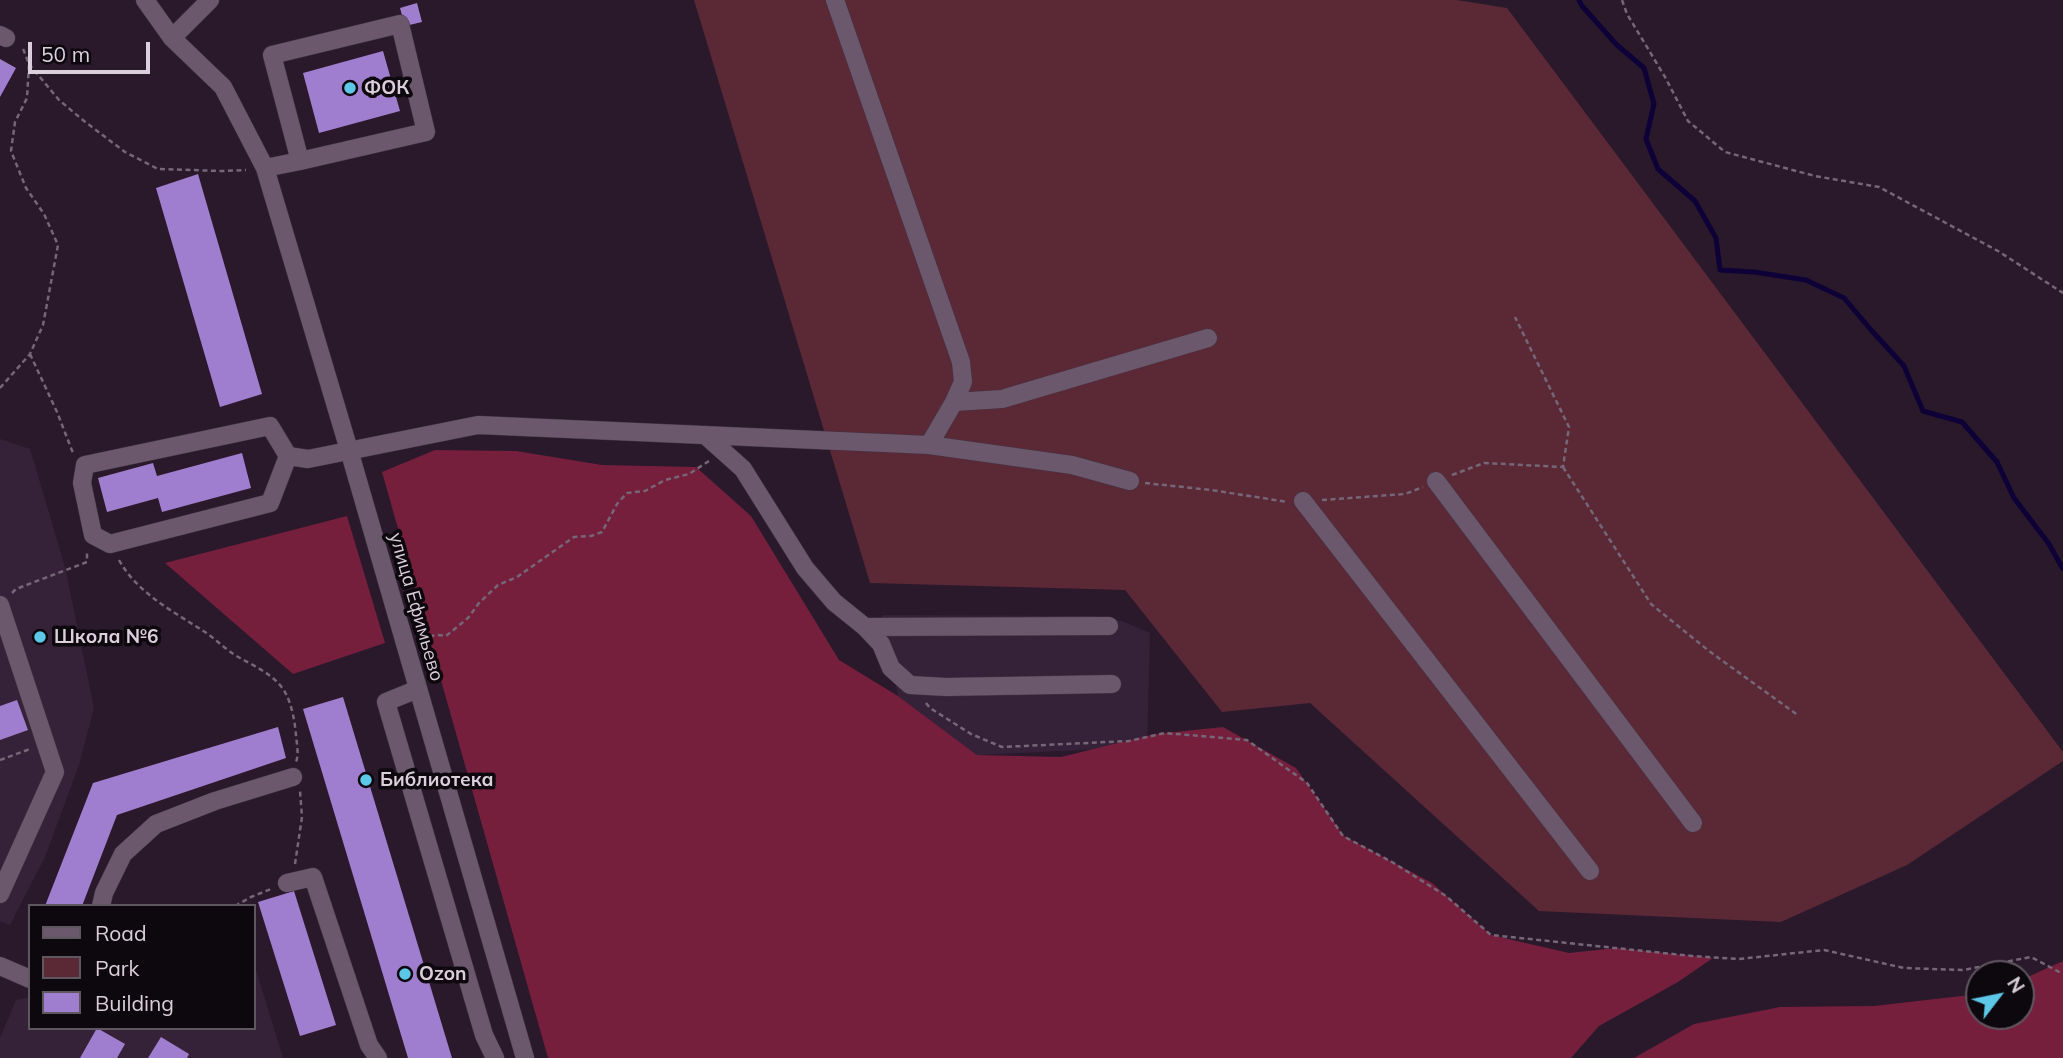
<!DOCTYPE html>
<meta charset="utf-8">
<style>
body{margin:0}
#map{position:relative;width:2063px;height:1058px;overflow:hidden;background:#29192b;font-family:Mulish,sans-serif}
canvas{display:block}
.legend{position:absolute;left:28px;top:904px;width:228px;height:126px;box-sizing:border-box;background:#0d070e;border:2px solid #5f5760;margin:0;padding:9px 12px;list-style:none;font-size:21px;color:#dacfdb}
.legend li{display:flex;align-items:center;gap:14px;height:35px}
.legend b{width:35px;border:2px solid #5f5760}
.north{position:absolute;left:1965px;top:960px;width:70px;height:70px;box-sizing:border-box;background:#0d070e;border:2px solid #5f5760;border-radius:50%;rotate:58deg;font-size:19px;font-weight:700;line-height:28px;text-align:center;color:#dacfdb}
.north::after{content:'';display:block;margin:auto;width:24px;height:32px;background:#5cc7e7;clip-path:polygon(50% 0,100% 100%,50% 72%,0 100%)}
.scale{position:absolute;left:28px;top:42px;width:122px;height:32px;box-sizing:border-box;border:4px solid #dacfdb;border-top:0;padding-left:9px;font-size:21px;line-height:24px;white-space:nowrap;color:#dacfdb;-webkit-text-stroke:5px #0d070e;paint-order:stroke}
</style>
<div id="map">
<canvas width="2063" height="1058"></canvas>
<ul class="legend">
<li><b style="height:9px;background:#6b586d"></b>Road</li>
<li><b style="height:19px;background:#5b2836"></b>Park</li>
<li><b style="height:19px;background:#a07ecf"></b>Building</li>
</ul>
<div class="north">N</div>
<div class="scale">50 m</div>
</div>
<script>
const ctx = document.querySelector('canvas').getContext('2d');
ctx.lineJoin = 'round';
function fillPath(path, color) { ctx.fillStyle = color; ctx.fill(path, 'evenodd'); }
function stroke(path, color, width, dash) { ctx.strokeStyle = color; ctx.lineWidth = width; ctx.lineCap = dash ? 'butt' : 'round'; ctx.setLineDash(dash || []); ctx.stroke(path); }
function drawText(font, color, halo, rows, align = 'center') {
  ctx.font = font + ' Mulish,sans-serif'; ctx.lineWidth = 7; ctx.setLineDash([]); ctx.textBaseline = 'middle'; ctx.strokeStyle = halo; ctx.fillStyle = color; for (const [text, x, y, turn = 0] of rows) {
    ctx.save(); ctx.translate(x, y); ctx.rotate((+turn || 0) * Math.PI / 180); ctx.textAlign = isNaN(turn) ? turn : align; if (halo) ctx.strokeText(text, 0, 0); ctx.fillText(text, 0, 0); ctx.restore();
  }
}
fillPath(new Path2D(`
 M 0,439 L 30,449 L 65,567 L 94,708 L 79,765 L 45,857 L 10,925 L 0,921 Z
 M 882,615 L 1092,616 L 1122,621 L 1150,633 L 1147,747 L 977,755 L 898,696 Z
 M 254,963 L 283,1058 L 0,1058 L 0,1038 L 16,1000 L 30,997 L 30,1028 L 254,1028 Z`), '#362238');
fillPath(new Path2D(`
 M 694,0 L 1457,0 L 1507,8 L 2063,752 L 2063,761 L 1907,865 L 1781,922 L 1539,911 L 1310,703 L 1222,712 L 1125,590 L 870,583 Z`), '#5b2836');
fillPath(new Path2D(`
 M 435,450 L 516,451 L 602,465 L 696,467 L 751,516 L 839,660 L 898,696 L 977,755 L 1061,757 L 1155,734 L 1223,727 L 1296,768 L 1344,836 L 1432,883 L 1491,935 L 1569,953 L 1616,948 L 1713,958 L 1678,982 L 1599,1026 L 1571,1058 L 548,1058 L 382,472 Z
 M 347,516 L 385,643 L 293,674 L 165,563 Z
 M 2063,961 L 2063,1058 L 1634,1058 L 1694,1024 L 1780,1007 L 1874,1006 L 1979,994 L 1979,1016 L 2021,1016 L 2021,980 Z`), '#751f3c');
stroke(new Path2D(`
 M 1579,0 L 1582,6 L 1617,45 L 1644,68 L 1654,104 L 1646,139 L 1658,169 L 1695,201 L 1716,238 L 1720,270 L 1754,272 L 1806,280 L 1844,298 L 1872,331 L 1904,366 L 1923,411 L 1962,422 L 1997,462 L 2014,498 L 2049,544 L 2063,569`), '#0e0137', 5);
fillPath(new Path2D(`
 M 417,3 L 422,22 L 405,26 L 400,8 Z
 M 383,51 L 400,111 L 319,133 L 303,73 Z
 M 0,59 L 16,68 L 0,97 Z
 M 198,174 L 262,394 L 220,407 L 156,188 Z
 M 242,453 L 251,488 L 162,512 L 158,498 L 107,512 L 98,478 L 153,463 L 157,476 Z
 M 343,697 L 452,1058 L 408,1058 L 303,709 Z
 M 17,700 L 28,730 L 0,740 L 0,706 Z
 M 278,727 L 286,758 L 117,815 L 82,906 L 45,906 L 93,783 Z
 M 294,891 L 336,1025 L 300,1036 L 258,902 Z
 M 97,1028 L 125,1044 L 117,1058 L 80,1058 Z
 M 161,1037 L 189,1054 L 187,1058 L 148,1058 Z`), '#a07ecf');
const minor = new Path2D(`
 M 145,0 L 172,38 L 223,87 L 265,168 L 349,450 L 525,1058
 M 835,0 L 961,362 L 963,382 L 954,402 L 929,445
 M 0,35 L 6,38
 M 172,38 L 210,0
 M 265,168 L 300,161 L 272,55 L 400,24 L 426,132 L 300,161
 M 954,402 L 1002,399 L 1208,338
 M 705,435 L 743,469 L 805,568 L 834,602 L 865,627 L 1109,626
 M 288,456 L 270,503 L 110,544 L 93,535 L 82,483 L 85,465 L 270,426 L 288,456 L 308,459 L 478,425 L 929,445 L 1072,465 L 1130,481
 M 1436,481 L 1693,823
 M 1303,501 L 1590,871
 M 865,627 L 881,644 L 891,668 L 910,685 L 946,687 L 1112,684
 M 418,689 L 386,702 L 484,1035 L 495,1058
 M 287,883 L 313,877 L 369,1045 L 378,1058
 M 0,894 L 55,772 L 0,605
 M 101,906 L 104,893 L 123,854 L 156,824 L 215,801 L 293,777
 M 0,966 L 30,979`);
stroke(minor, '#413543', 19);
stroke(new Path2D(`
 M 1622,0 L 1627,14 L 1665,77 L 1688,121 L 1725,152 L 1815,176 L 1879,187 L 1998,251 L 2063,293
 M 29,64 L 59,100 L 84,121 L 125,152 L 158,169 L 222,171 L 246,170
 M 30,354 L 57,412 L 73,453
 M 0,388 L 30,354 L 43,325 L 58,245 L 44,214 L 26,188 L 11,151 L 15,122 L 27,98 L 29,64 L 22,46
 M 1563,467 L 1651,604 L 1709,651 L 1799,716
 M 1452,475 L 1484,463 L 1563,467 L 1569,427 L 1515,317
 M 1145,483 L 1211,490 L 1288,502
 M 1322,500 L 1405,494 L 1423,487
 M 119,560 C 137,593 174,612 205,632 C 217,640 227,651 240,658 C 256,667 277,676 286,694 C 292,706 295,722 296,736 C 297,745 299,754 296,762
 M 12,593 L 16,589 L 87,562 L 87,552
 M 421,637 L 438,635 L 446,636 L 468,618 L 479,603 L 498,585 L 517,577 L 574,537 L 591,536 L 602,532 L 617,504 L 627,493 L 645,491 L 665,480 L 689,474 L 709,461
 M 926,703 L 930,708 L 971,734 L 1002,747 L 1129,741 L 1165,733 L 1247,740 L 1307,783 L 1343,836 L 1392,862 L 1446,896 L 1491,935 L 1692,956 L 1739,959 L 1824,950 L 1904,968 L 1963,970 L 2031,957 L 2063,974
 M 0,760 L 30,749
 M 295,864 L 302,817 L 300,791
 M 235,906 L 251,897 L 271,889`), '#756777', 2.5, [5, 3.5]);
stroke(minor, '#6b586d', 18);
for (const [x, y, r, color] of [
 [350,88,7,"#5cc7e7"],
 [40,637,7,"#5cc7e7"],
 [366,780,7,"#5cc7e7"],
 [405,974,7,"#5cc7e7"]
]) { const dot = new Path2D(); dot.arc(x, y, r, 0, 2 * Math.PI); ctx.fillStyle = color; ctx.fill(dot); stroke(dot, '#0d070e', 2.5); }
drawText('bold 19px', '#dacfdb', '#0d070e', [
 ["ФОК",364,88],
 ["Школа №6",54,637],
 ["Библиотека",380,780],
 ["Ozon",419,974]
], 'left');
drawText('19px', '#dacfdb', '#0d070e', [
 ["улица Ефимьево",416,607,74]
]);
</script>
